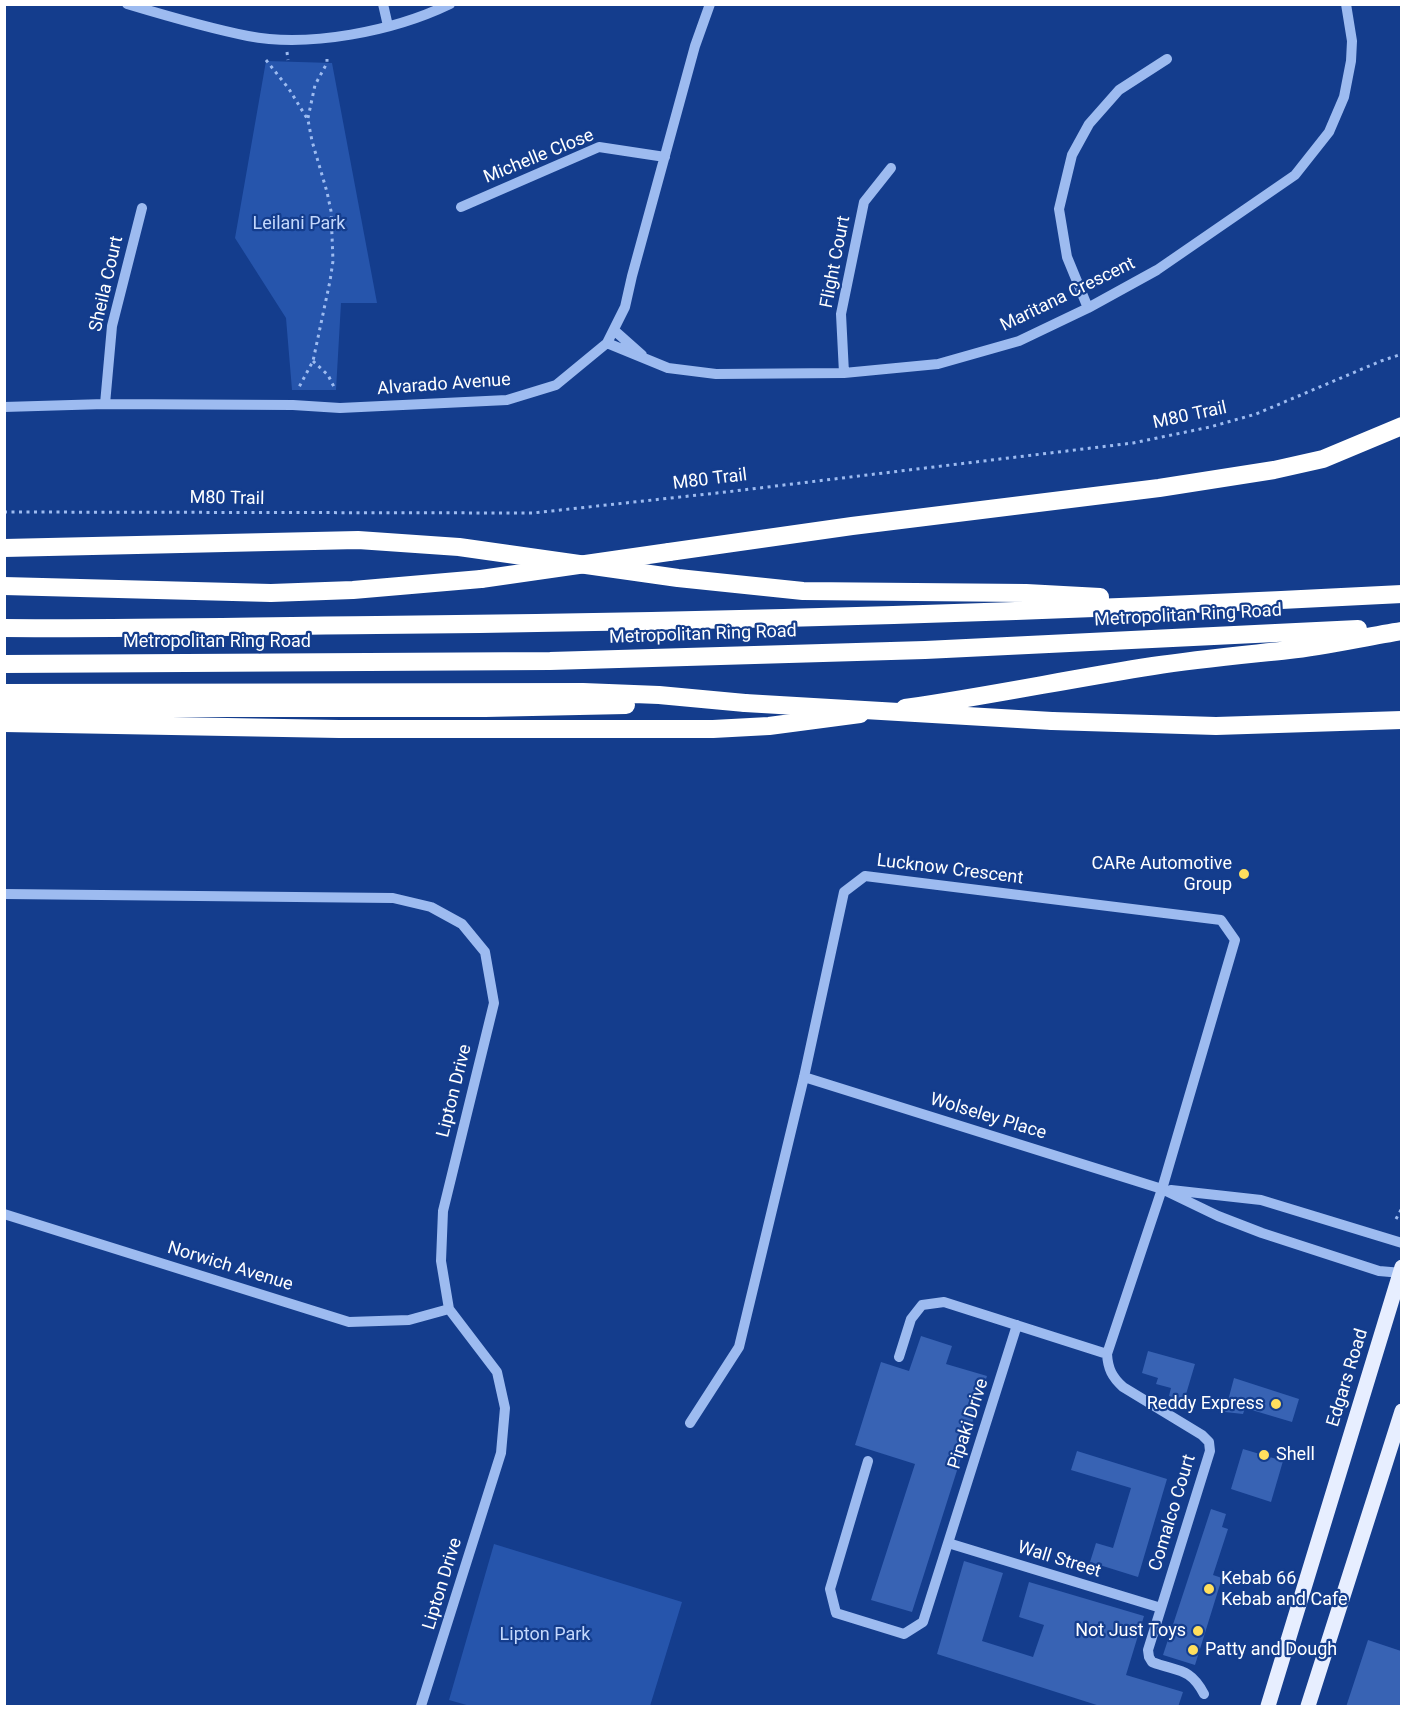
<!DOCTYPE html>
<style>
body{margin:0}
#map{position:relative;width:1406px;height:1711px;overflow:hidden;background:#143d8d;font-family:Roboto,sans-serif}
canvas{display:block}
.frame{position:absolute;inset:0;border:6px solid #fff;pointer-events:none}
</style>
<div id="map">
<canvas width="1406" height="1711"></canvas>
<div class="frame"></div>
</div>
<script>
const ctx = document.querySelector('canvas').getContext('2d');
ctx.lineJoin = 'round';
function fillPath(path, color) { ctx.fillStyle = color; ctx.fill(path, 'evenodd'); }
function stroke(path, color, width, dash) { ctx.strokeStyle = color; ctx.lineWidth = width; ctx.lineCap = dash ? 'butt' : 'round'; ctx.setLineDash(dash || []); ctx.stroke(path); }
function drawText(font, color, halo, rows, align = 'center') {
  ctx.font = font + ' Roboto,sans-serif'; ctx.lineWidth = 4.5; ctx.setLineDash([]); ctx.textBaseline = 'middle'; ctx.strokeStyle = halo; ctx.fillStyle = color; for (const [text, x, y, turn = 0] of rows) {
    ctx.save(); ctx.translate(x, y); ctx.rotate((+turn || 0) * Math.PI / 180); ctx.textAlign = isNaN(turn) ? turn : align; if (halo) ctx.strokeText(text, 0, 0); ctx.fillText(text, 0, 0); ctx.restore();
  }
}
fillPath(new Path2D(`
 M 266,61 L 332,63 L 377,303 L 341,303 L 336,390 L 292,390 L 286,318 L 235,238 Z
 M 494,1544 L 682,1602 L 650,1706 L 470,1706 L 449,1700 Z`), '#2655ac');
fillPath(new Path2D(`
 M 921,1336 L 952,1346 L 946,1364 L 987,1376 L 912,1612 L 871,1600 L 915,1464 L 855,1445 L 881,1362 L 909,1371 Z
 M 1148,1351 L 1195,1364 L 1184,1401 L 1169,1396 L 1171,1388 L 1156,1384 L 1158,1378 L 1142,1373 Z
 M 1234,1378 L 1299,1399 L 1292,1422 L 1245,1408 L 1243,1414 L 1225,1412 Z
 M 1243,1449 L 1283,1461 L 1271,1502 L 1231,1489 Z
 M 1077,1451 L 1167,1479 L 1138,1577 L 1090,1562 L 1096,1543 L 1113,1548 L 1131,1488 L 1071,1470 Z
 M 1211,1509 L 1226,1514 L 1222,1527 L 1228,1529 L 1213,1575 L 1222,1578 L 1195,1665 L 1163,1655 Z
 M 964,1561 L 1003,1573 L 982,1641 L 1033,1657 L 1044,1625 L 1019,1617 L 1029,1582 L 1144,1616 L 1126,1675 L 1183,1692 L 1178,1707 L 1103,1707 L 937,1654 Z
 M 1368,1640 L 1401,1651 L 1401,1707 L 1346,1707 Z`), '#3863b4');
stroke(new Path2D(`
 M 287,52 L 288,60
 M 266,60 L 289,89 L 308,120 L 312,141 L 327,192 L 331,211 L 333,261 L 330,281 L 313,361 L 298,389
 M 308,118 L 315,85 L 327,63 L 327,59
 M 313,361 L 328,375 L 335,389
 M 4,512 L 533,513 L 726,492 L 1133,443 L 1210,427 L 1256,414 L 1381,361 L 1402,354
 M 1396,1219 L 1402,1208`), '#9dbbf0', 3, [3, 4.5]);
stroke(new Path2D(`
 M 127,4 C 167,16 207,28 248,36 C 309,48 394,31 450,4
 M 383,4 L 388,26
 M 461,207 L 599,147 L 665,157
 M 1088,308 L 1067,257 L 1059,209 L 1072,155 L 1089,124 L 1119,90 L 1167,59
 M 615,331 L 642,355
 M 607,343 L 668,368 L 716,374 L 844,373 L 938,364 L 1019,341 L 1088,308 L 1157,270 L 1295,175 L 1329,132 L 1344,97 L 1351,61 L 1352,41 L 1346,4
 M 844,373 L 841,314 L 864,202 L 891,168
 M 105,404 L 112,326 L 142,208
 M 4,407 L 105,404 L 293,405 L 340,408 L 507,400 L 556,385 L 607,343 L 625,307 L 632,276 L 695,46 L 710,4
 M 4,894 L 393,898 L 431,907 L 462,924 L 485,952 L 494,1003 L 443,1211 L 441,1261 L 449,1309 L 497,1372 L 505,1408 L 501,1453 L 421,1706
 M 804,1077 L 1162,1189 L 1218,1216 L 1262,1233 L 1379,1271 L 1402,1273
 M 1171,1190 L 1261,1200 L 1402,1243
 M 4,1214 L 349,1322 L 409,1320 L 449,1309
 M 899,1357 L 911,1319 L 922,1305 L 944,1302 L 1107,1354
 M 690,1423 L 739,1347 L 804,1077 L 844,892 L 865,876 L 1221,920 L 1235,940 L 1162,1189 L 1107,1354 C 1108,1369 1112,1377 1123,1387 L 1202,1435 L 1209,1442 L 1210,1451 L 1148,1650 L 1149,1657 L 1152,1662 C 1178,1672 1190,1667 1204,1694
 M 868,1461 L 830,1589 L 836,1613 L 904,1634 L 923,1622 L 1017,1325
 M 948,1543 L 1161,1608`), '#9dbbf0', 10);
stroke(new Path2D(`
 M 1268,1706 L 1402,1267
 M 1308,1706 L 1402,1411`), '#e7eeff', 15);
stroke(new Path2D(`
 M 4,548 L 358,540 L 459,547 L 678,578 L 803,591 L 1026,593 L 1100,597
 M 669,552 L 852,526 L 1159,488 L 1274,470 L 1323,459 L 1402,426
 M 4,586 L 271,593 L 353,590 L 481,579
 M 4,628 C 129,629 253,626 377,625 C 718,622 1060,612 1402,594
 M 4,664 L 550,661 L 925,650 L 1358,629
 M 4,693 L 583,692 L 659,695 L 745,703
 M 4,708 L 485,708 L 626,705
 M 905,708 C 988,696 1070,679 1153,666 C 1198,659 1243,655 1289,650 C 1326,646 1364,637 1402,631
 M 1052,721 L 1216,726 L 1402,720
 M 4,723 L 339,729 L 713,729 L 769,726 L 860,714`), '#fff', 18);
stroke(new Path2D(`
 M 481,579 L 669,552
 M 745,703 L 1052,721`), '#fff', 18);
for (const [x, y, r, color] of [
 [1244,874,6,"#ffdf5d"],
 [1276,1404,6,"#ffdf5d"],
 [1264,1455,6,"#ffdf5d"],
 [1209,1589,6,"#ffdf5d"],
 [1198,1631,6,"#ffdf5d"],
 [1193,1650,6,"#ffdf5d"]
]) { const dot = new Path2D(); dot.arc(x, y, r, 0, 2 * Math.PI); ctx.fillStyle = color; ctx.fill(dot); stroke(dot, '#143d8d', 2); }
drawText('18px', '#fff', '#143d8d', [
 ["Michelle Close",539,157,-22],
 ["Flight Court",836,262,-79],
 ["Sheila Court",107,284,-77],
 ["Maritana Crescent",1068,295,-26],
 ["Alvarado Avenue",444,385,-4],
 ["M80 Trail",1190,416,-12],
 ["M80 Trail",710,480,-7],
 ["M80 Trail",227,499,1],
 ["Metropolitan Ring Road",1188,616,-3],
 ["Metropolitan Ring Road",703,635,-2],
 ["Metropolitan Ring Road",217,642],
 ["Lucknow Crescent",950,870,7],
 ["Lipton Drive",455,1091,-76],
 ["Wolseley Place",988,1117,17],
 ["Norwich Avenue",230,1267,17],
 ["Edgars Road",1348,1378,-73],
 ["Pipaki Drive",969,1424,-72],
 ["Comalco Court",1173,1513,-73],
 ["Wall Street",1059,1560,17],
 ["Lipton Drive",443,1584,-73]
]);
drawText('18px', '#c4d8fc', '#143d8d', [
 ["Leilani Park",299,224],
 ["Lipton Park",545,1635]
]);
drawText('18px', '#fff', '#143d8d', [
 ["CARe Automotive",1232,864],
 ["Group",1232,885],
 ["Reddy Express",1264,1404],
 ["Shell",1276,1455,"left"],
 ["Kebab 66",1221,1579,"left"],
 ["Kebab and Cafe",1221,1600,"left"],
 ["Not Just Toys",1186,1631],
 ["Patty and Dough",1205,1650,"left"]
], 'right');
</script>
